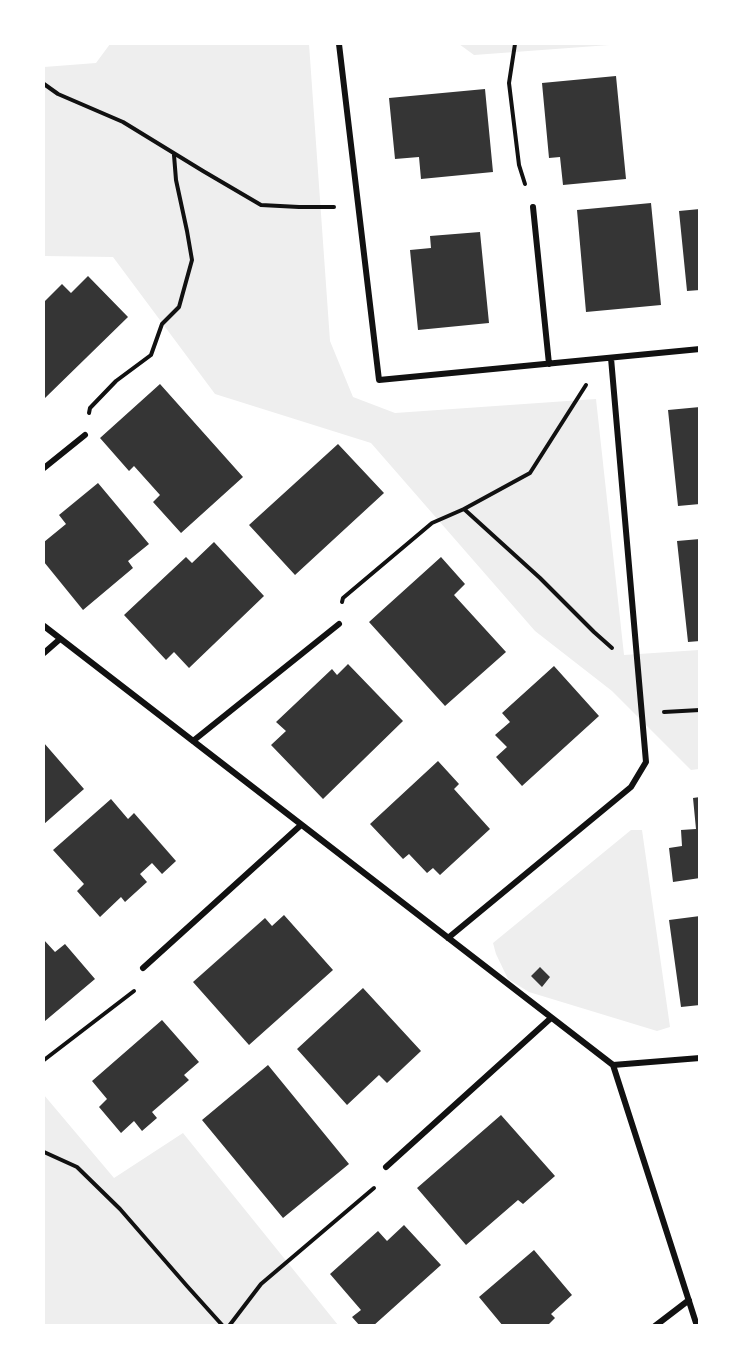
<!DOCTYPE html>
<style>
body{margin:0}
#map{position:relative;width:743px;height:1369px;overflow:hidden;background:#fff;font-family:"Noto Sans",sans-serif}
canvas{display:block}
.frame{position:absolute;inset:0;border:45px solid #fff;pointer-events:none}
</style>
<div id="map">
<canvas width="743" height="1369"></canvas>
<div class="frame"></div>
</div>
<script>
const ctx = document.querySelector('canvas').getContext('2d');
ctx.lineJoin = 'round';
function fillPath(path, color) { ctx.fillStyle = color; ctx.fill(path, 'evenodd'); }
function stroke(path, color, width, dash) { ctx.strokeStyle = color; ctx.lineWidth = width; ctx.lineCap = dash ? 'butt' : 'round'; ctx.setLineDash(dash || []); ctx.stroke(path); }
fillPath(new Path2D(`
 M 110,44 L 309,44 L 330,341 L 353,397 L 395,413 L 596,399 L 624,655 L 699,650 L 699,769 L 691,770 L 612,691 L 535,631 L 371,443 L 215,394 L 113,257 L 44,256 L 44,67 L 96,63 Z
 M 459,44 L 623,44 L 474,55 Z
 M 631,830 L 642,830 L 670,1027 L 657,1031 L 529,992 L 508,979 L 496,954 L 493,943 Z
 M 44,1095 L 114,1178 L 183,1133 L 338,1325 L 44,1325 Z`), '#eee');
fillPath(new Path2D(`
 M 616,76 L 626,179 L 563,185 L 560,157 L 549,158 L 542,83 Z
 M 485,89 L 493,172 L 421,179 L 419,157 L 395,159 L 389,98 Z
 M 651,203 L 661,305 L 586,312 L 577,210 Z
 M 700,209 L 700,290 L 687,291 L 679,211 Z
 M 480,232 L 489,323 L 418,330 L 410,250 L 431,248 L 430,236 Z
 M 88,276 L 128,317 L 44,399 L 44,302 L 62,284 L 71,293 Z
 M 160,384 L 243,477 L 181,533 L 153,502 L 160,495 L 134,466 L 129,471 L 100,438 Z
 M 700,407 L 700,504 L 678,506 L 668,410 Z
 M 338,444 L 384,493 L 295,575 L 249,525 Z
 M 98,483 L 149,544 L 128,561 L 133,568 L 83,610 L 44,562 L 44,542 L 66,524 L 59,515 Z
 M 700,539 L 700,641 L 688,642 L 677,541 Z
 M 214,542 L 264,596 L 189,668 L 174,652 L 166,660 L 124,615 L 186,557 L 192,563 Z
 M 441,557 L 465,584 L 454,595 L 506,652 L 445,706 L 369,622 Z
 M 348,664 L 403,721 L 323,799 L 271,745 L 286,731 L 276,722 L 332,669 L 337,675 Z
 M 554,666 L 599,716 L 522,786 L 496,757 L 507,747 L 495,735 L 510,722 L 502,713 Z
 M 44,743 L 84,789 L 44,824 Z
 M 438,761 L 459,784 L 454,789 L 490,829 L 440,875 L 433,868 L 427,873 L 409,854 L 403,859 L 370,824 Z
 M 700,797 L 700,878 L 673,882 L 669,848 L 682,846 L 681,830 L 696,829 L 693,798 Z
 M 111,799 L 128,819 L 134,813 L 176,861 L 162,874 L 152,863 L 140,874 L 147,882 L 125,902 L 121,897 L 100,917 L 77,891 L 84,884 L 53,850 Z
 M 284,915 L 333,970 L 249,1045 L 193,982 L 265,918 L 272,926 Z
 M 700,916 L 700,1005 L 681,1007 L 669,920 Z
 M 44,940 L 55,952 L 65,944 L 95,979 L 45,1021 L 44,1019 Z
 M 540,967 L 550,977 L 542,987 L 531,976 Z
 M 363,988 L 421,1051 L 387,1083 L 379,1075 L 347,1105 L 297,1049 Z
 M 162,1020 L 199,1062 L 184,1075 L 189,1080 L 152,1112 L 157,1118 L 142,1131 L 134,1121 L 121,1133 L 99,1107 L 107,1099 L 92,1081 Z
 M 268,1065 L 349,1164 L 283,1218 L 202,1120 Z
 M 501,1115 L 555,1176 L 523,1204 L 518,1200 L 466,1245 L 417,1188 Z
 M 404,1225 L 441,1265 L 373,1326 L 360,1326 L 352,1317 L 361,1310 L 330,1274 L 378,1231 L 387,1241 Z
 M 534,1250 L 572,1295 L 551,1314 L 555,1318 L 547,1326 L 503,1326 L 479,1297 Z`), '#353535');
stroke(new Path2D(`
 M 515,44 L 509,83 L 519,165 L 525,184
 M 44,84 L 58,94 L 123,122 L 203,171 L 261,205 L 299,207 L 334,207
 M 89,413 L 90,408 L 116,381 L 151,355 L 162,324 L 179,307 L 192,260 L 187,231 L 176,180 L 174,155
 M 464,509 L 530,473 L 586,385
 M 342,602 L 343,598 L 432,523 L 464,509 L 540,578 L 594,632 L 612,648
 M 664,712 L 700,710
 M 44,1060 L 134,991
 M 44,1152 L 77,1167 L 120,1209 L 187,1286 L 223,1326
 M 229,1326 L 261,1284 L 374,1188`), '#111', 4);
stroke(new Path2D(`
 M 339,44 L 379,380 L 700,349
 M 533,207 L 549,364
 M 44,468 L 85,435
 M 44,626 L 613,1065 L 697,1326
 M 44,653 L 60,639
 M 193,741 L 339,624
 M 448,938 L 631,787 L 646,762 L 611,358
 M 143,968 L 301,825
 M 613,1065 L 700,1058
 M 386,1167 L 551,1018
 M 655,1326 L 689,1300`), '#111', 6);
</script>
